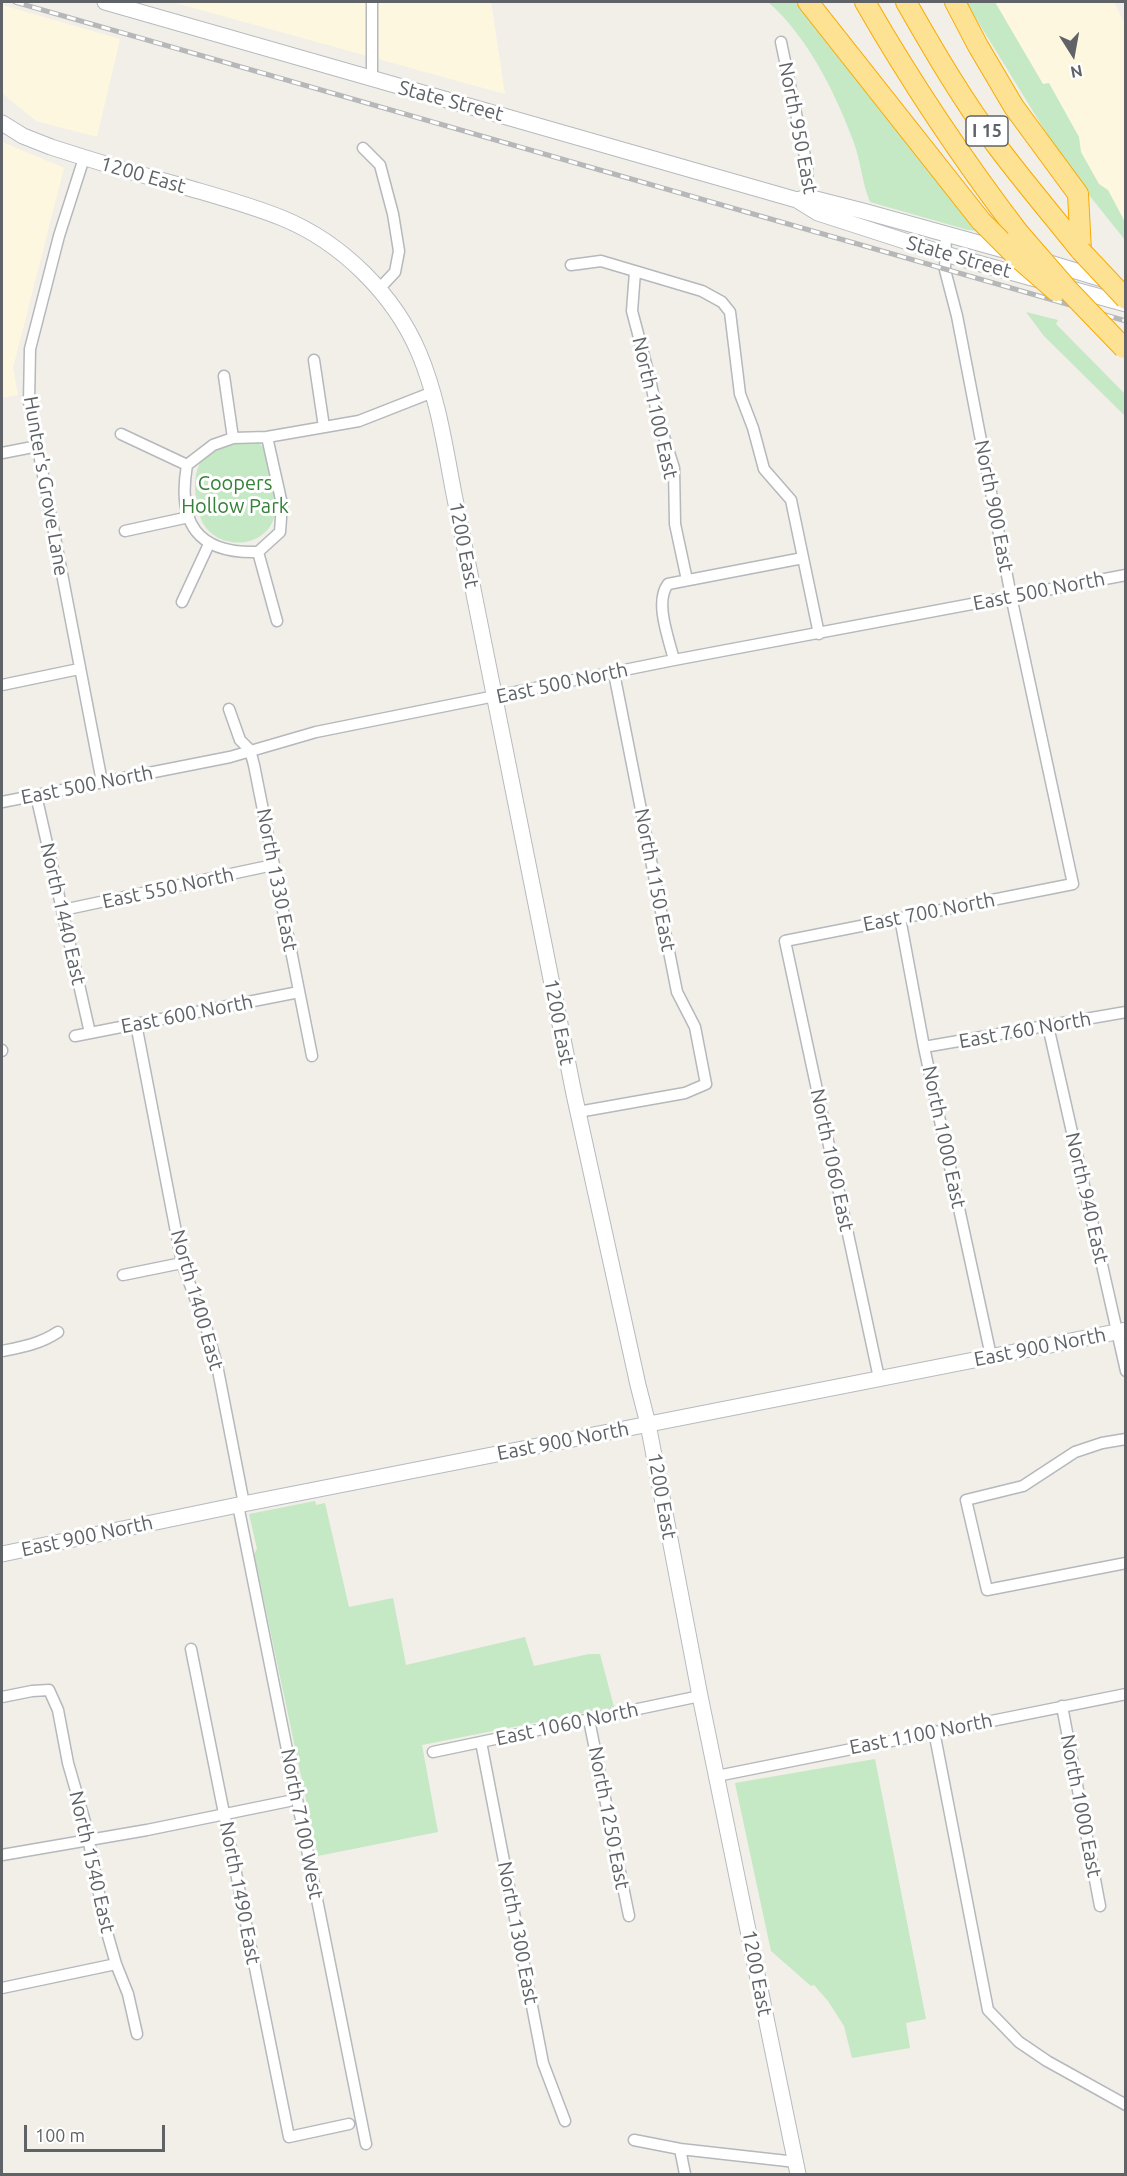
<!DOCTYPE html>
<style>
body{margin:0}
#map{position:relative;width:1127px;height:2176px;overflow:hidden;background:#f1efe8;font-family:Ubuntu,sans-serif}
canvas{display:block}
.frame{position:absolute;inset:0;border:3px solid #5f6368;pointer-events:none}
.north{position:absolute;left:1043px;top:24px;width:60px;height:60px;-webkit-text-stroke:4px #fff;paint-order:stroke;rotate:169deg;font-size:16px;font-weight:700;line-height:24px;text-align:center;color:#5f6368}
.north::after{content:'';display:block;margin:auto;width:21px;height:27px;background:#5f6368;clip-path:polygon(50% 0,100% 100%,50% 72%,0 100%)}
.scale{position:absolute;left:24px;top:2125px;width:141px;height:27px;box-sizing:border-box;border:3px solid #5f6368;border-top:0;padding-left:8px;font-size:18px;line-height:21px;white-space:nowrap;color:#5f6368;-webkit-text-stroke:4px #fff;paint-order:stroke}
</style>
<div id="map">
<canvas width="1127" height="2176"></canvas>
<div class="frame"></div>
<div class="north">N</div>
<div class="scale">100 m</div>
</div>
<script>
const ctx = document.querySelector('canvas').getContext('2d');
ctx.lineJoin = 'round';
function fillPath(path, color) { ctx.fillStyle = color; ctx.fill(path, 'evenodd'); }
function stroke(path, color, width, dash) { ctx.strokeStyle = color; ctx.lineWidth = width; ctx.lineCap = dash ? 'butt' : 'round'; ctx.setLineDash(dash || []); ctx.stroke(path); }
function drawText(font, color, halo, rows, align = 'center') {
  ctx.font = font + ' Ubuntu,sans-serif'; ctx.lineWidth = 6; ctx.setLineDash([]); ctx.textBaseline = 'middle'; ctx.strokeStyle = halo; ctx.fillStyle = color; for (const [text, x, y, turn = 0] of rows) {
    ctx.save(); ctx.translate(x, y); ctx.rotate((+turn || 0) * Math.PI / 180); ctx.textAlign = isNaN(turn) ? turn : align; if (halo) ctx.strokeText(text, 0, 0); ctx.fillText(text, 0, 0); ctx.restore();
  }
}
fillPath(new Path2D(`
 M 172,2 L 491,2 L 505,94 Z
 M 992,2 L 1114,2 L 1126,26 L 1125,230 Z
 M 2,5 L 120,39 L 97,137 L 36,121 L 2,93 Z
 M 2,142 L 64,168 L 13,368 L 18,395 L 2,398 Z`), '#fef7e0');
fillPath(new Path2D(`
 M 768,2 L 797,2 L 861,77 L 981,231 L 968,230 L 870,202 C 862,183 861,162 854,143 C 836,94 808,37 768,2 Z
 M 966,2 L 995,2 L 1043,84 L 1049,83 L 1079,137 L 1081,152 L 1099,184 L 1108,190 L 1125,222 L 1125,240 L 1089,195 L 1050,139 Z
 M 1026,312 L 1058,320 L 1056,324 L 1125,394 L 1125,416 L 1044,336 Z
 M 256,441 C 267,447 267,458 269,469 C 271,483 279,503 274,518 C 263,552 210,550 200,516 C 192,489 190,454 224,445 C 234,443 246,442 256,441 Z
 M 315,1501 L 316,1505 L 325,1503 L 349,1607 L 393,1598 L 406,1665 L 525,1637 L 534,1666 L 589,1654 L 600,1654 L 614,1707 L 422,1745 L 438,1832 L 318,1856 L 254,1554 L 257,1549 L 249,1514 Z
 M 875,1759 L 926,2019 L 906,2023 L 910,2048 L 852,2058 L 844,2026 L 828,2001 L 814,1985 L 811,1986 L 771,1951 L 735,1783 Z`), '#c5e8c5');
const street = new Path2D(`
 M 781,42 L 807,166 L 808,197 L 812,203
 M 372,79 L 372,2
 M 363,148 L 380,165 L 393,214 L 399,251 L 395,272 L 379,289
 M 84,158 L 59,236 L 30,349 L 29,402 L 102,782
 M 571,265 L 601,261 L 702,291 L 722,302 L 730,312 L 740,394 L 753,428 L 764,469 L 791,500 L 819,634
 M 635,272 L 632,311 L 650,379 L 658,418 L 674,468 L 675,524 L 687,580
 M 314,360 L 324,427
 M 224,376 L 233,438
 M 121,434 L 187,465
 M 2,453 L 38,446
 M 187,465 C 177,523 197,554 258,552 L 280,532 L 282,504 L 267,437
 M 187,465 L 213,445 L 233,438 L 267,437 L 359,421 L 433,392
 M 125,531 L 189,517
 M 258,552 L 277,621
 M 182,602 L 209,544
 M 674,660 C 669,639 654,602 668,584 L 803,558
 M 2,685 L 79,669
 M 229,709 L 240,740 L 250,750 L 254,765 L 312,1056
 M 36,795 L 90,1033
 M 2,802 L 230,757 L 316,732 L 674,660 L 1126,575
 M 63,910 L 273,865
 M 900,918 L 924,1047 L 991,1356
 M 136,1024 L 182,1263 L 207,1330 L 217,1365 L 244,1504
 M 1048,1026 L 1126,1371
 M 75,1036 L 299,992
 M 924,1047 L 1126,1012
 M 2,1051 L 2,1050
 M 578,1112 L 685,1093 L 706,1084 L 695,1027 L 677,992 L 614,673
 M 123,1275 L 182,1263
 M 2,1351 C 22,1347 40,1344 58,1332
 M 879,1378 L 785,941 L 1073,884 L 1011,596 L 957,316 L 945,270 L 946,234
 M 1126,1439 L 1102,1443 L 1075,1452 L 1023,1486 L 966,1500 L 987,1590 L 1126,1563
 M 238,1505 L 366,2144
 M 191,1649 L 289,2137 L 349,2124
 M 2,1697 L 32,1691 L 49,1690 L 58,1710 L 68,1763 L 85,1822 L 106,1929 L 116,1964 L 128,1994 L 137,2034
 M 1062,1706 L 1100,1906
 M 589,1720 L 629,1916
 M 934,1731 L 988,2010 L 1019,2042 L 1047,2061 L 1126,2105
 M 481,1742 L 543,2063 L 565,2121
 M 433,1752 L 700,1696
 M 717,1776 L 1126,1694
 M 2,1855 L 147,1830 L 289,1801
 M 2,1988 L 116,1964
 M 634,2140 L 680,2149 L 796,2162
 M 680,2149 L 685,2174`);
const secondary = new Path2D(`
 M 105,2 L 797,200 L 818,213 L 945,254 L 1126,304
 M 2,123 L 23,136 L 51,147 C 94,161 138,174 182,186 C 216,196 250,205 282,218 C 341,242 394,294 419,353 C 438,398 445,447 454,494 L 574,1094 L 638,1385 L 648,1424 L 700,1696 L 798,2174
 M 797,200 L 808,197 L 863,211 L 1011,252
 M 1043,261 L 1109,281
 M 2,1554 L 238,1505 L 1126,1330`);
const highway = new Path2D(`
 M 808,2 L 981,221
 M 865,2 C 912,84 961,157 1018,232
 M 906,2 C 934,51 963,101 997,146 C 1024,182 1053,216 1081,251
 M 955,2 L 978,46 L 1014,107 L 1078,194 L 1081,251`);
stroke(street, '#b5b8bc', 13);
stroke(secondary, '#b6babf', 17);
stroke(highway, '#f9ab00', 22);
stroke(street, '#fff', 10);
stroke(secondary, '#fff', 15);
stroke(highway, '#fde293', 20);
const rail = new Path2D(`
 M 15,2 L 1126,321`);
stroke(rail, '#b6b7b8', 5);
stroke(rail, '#fff', 3, [9]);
const highwayBridge = new Path2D(`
 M 981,221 L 1017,257 L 1056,291
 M 1018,232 L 1071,293 L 1124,348
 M 1081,251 L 1126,299`);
stroke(highwayBridge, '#f9ab00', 22, []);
stroke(highwayBridge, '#fde293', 20);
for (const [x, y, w] of [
 [987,131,42]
]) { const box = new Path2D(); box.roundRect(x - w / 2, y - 15, w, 30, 4.5); ctx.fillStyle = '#fff'; ctx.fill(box); stroke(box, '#5f6368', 1.5); }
drawText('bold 18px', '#5f6368', null, [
 ["I 15",987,131]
]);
drawText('20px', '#5f6368', '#fff', [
 ["State Street",451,101,15],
 ["North 950 East",798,128,79],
 ["1200 East",143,175,16],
 ["State Street",959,257,16],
 ["North 1100 East",655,408,77],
 ["Hunter's Grove Lane",46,486,80],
 ["North 900 East",994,506,79],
 ["1200 East",464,545,79],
 ["East 500 North",1039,591,-11],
 ["East 500 North",562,683,-12],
 ["East 500 North",87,785,-11],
 ["North 1330 East",277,880,79],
 ["North 1150 East",655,880,79],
 ["East 550 North",168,888,-12],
 ["East 700 North",929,912,-11],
 ["North 1440 East",63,914,77],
 ["East 600 North",187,1014,-11],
 ["1200 East",559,1022,79],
 ["East 760 North",1025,1030,-10],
 ["North 1000 East",944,1137,78],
 ["North 1060 East",832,1160,78],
 ["North 940 East",1087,1198,77],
 ["North 1400 East",197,1300,74],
 ["East 900 North",1040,1347,-11],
 ["East 900 North",563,1441,-11],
 ["1200 East",662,1496,80],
 ["East 900 North",87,1536,-12],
 ["East 1060 North",567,1724,-12],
 ["East 1100 North",921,1734,-11],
 ["North 1000 East",1081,1806,79],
 ["North 1250 East",609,1818,79],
 ["North 7100 West",302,1824,79],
 ["North 1540 East",92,1862,77],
 ["North 1490 East",240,1893,79],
 ["North 1300 East",518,1933,79],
 ["1200 East",757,1973,79]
]);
drawText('20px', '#348238', '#fff', [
 ["Coopers",235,483],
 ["Hollow Park",235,506]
]);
</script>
